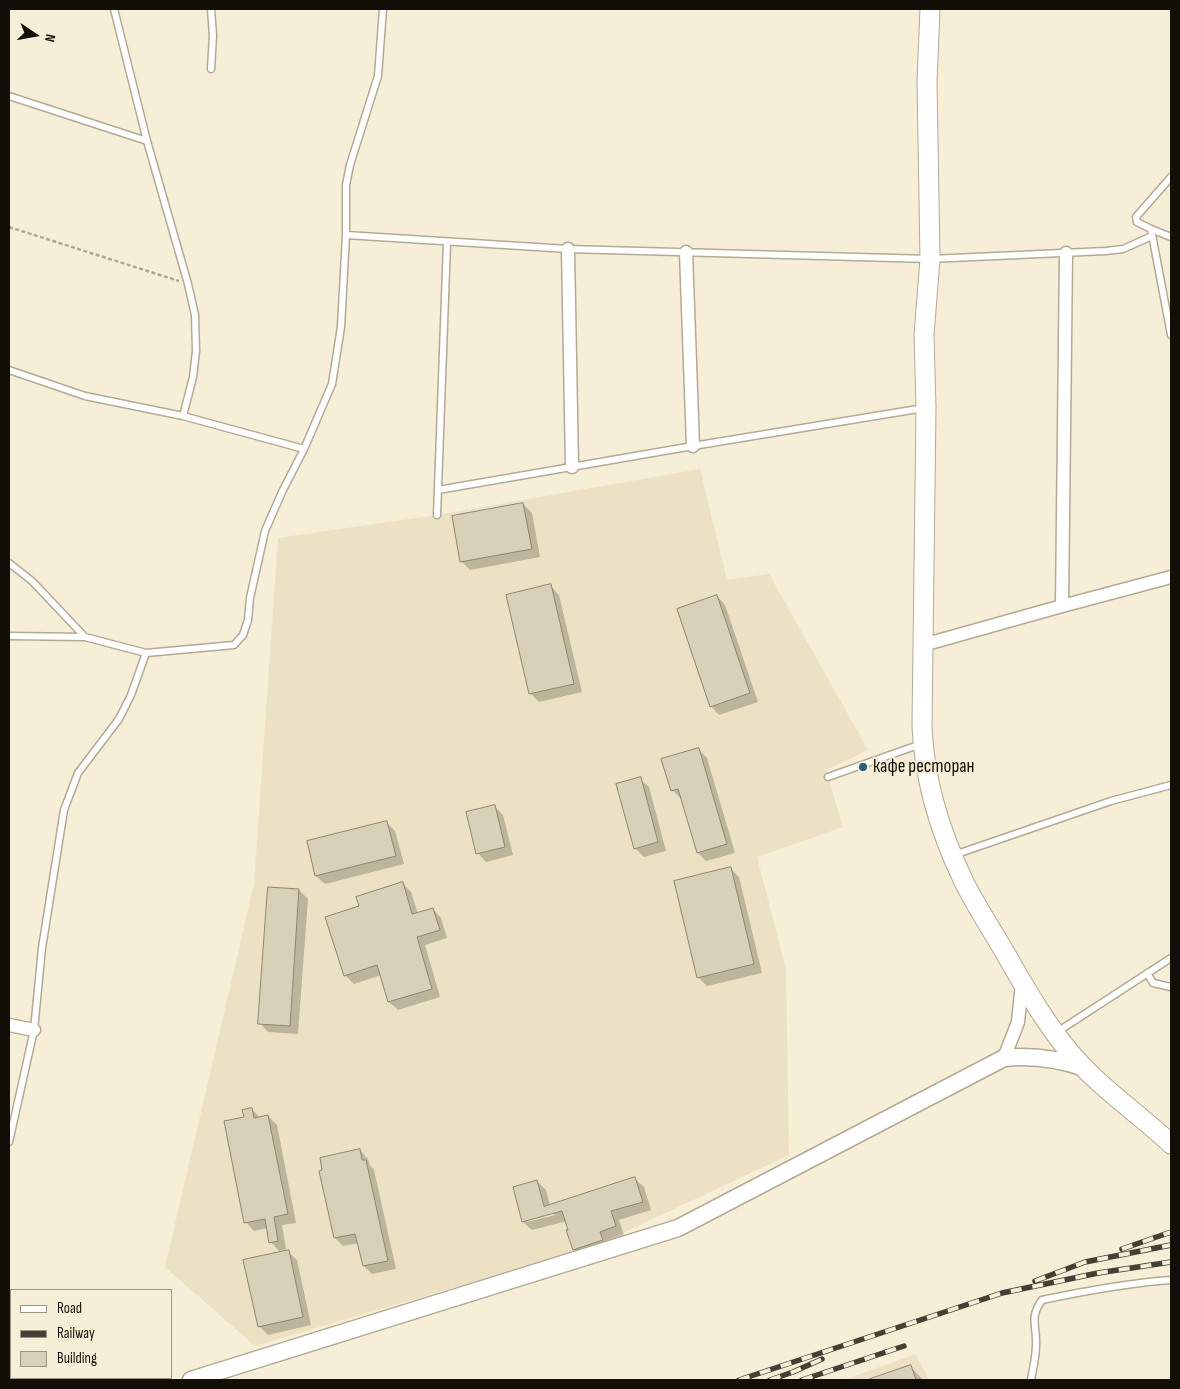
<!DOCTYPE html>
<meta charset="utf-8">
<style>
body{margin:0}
#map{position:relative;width:1180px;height:1389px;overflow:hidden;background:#f7eed7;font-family:"Sofia Sans Condensed",sans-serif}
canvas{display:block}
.frame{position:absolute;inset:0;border:10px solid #120f08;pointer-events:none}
.legend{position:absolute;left:10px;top:1289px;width:162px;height:90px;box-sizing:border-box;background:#f7eed7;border:1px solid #9b9584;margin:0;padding:6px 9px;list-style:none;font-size:15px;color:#120f08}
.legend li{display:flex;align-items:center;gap:10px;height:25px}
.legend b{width:25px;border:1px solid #9b9584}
.north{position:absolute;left:10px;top:10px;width:50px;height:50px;-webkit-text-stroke:4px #f7eed7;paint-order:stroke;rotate:102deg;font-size:14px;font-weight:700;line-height:20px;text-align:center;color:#120f08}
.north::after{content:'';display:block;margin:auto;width:18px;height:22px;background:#120f08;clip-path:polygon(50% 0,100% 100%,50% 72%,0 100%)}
</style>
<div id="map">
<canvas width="1180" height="1389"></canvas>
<div class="frame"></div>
<ul class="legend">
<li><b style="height:6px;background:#fff"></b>Road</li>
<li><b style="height:6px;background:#454036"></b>Railway</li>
<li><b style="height:14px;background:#d9d0ba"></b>Building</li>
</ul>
<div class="north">N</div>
</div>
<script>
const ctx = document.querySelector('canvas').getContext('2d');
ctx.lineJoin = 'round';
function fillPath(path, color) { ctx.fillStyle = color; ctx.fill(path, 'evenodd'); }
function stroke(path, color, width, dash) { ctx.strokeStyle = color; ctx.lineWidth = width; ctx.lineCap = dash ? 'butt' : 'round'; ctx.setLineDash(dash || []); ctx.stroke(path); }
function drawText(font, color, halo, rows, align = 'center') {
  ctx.font = font + ' "Sofia Sans Condensed",sans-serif'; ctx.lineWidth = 4.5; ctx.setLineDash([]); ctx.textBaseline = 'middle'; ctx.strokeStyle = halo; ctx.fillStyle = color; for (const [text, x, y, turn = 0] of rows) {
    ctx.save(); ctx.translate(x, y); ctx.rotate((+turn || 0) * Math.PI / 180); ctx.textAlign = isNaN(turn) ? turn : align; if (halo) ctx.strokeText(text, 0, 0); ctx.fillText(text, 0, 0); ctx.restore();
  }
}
fillPath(new Path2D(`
 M 700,469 L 727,580 L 769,574 L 868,750 L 826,770 L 843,827 L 757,857 L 786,969 L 789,1155 L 595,1246 L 255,1346 L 165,1267 L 254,884 L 278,538 L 437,515 Z
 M 916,1354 L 929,1380 L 844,1380 Z`), '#ede1c3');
fillPath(new Path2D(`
 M 523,504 L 532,513 L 540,557 L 470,570 L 461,561 Z
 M 551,586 L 559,595 L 582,692 L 539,702 L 531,694 Z
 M 717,596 L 725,605 L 758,702 L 719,715 L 711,706 Z
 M 698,749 L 707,758 L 735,853 L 706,861 L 698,853 L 682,799 L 672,790 Z
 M 640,779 L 649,787 L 666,851 L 644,857 L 635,848 Z
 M 495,807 L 503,815 L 513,855 L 486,862 L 478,853 Z
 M 386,822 L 395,831 L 404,864 L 325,884 L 316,876 Z
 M 730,868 L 739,877 L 762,973 L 707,986 L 698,977 Z
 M 403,884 L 411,892 L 418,914 L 433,909 L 441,918 L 447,938 L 425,945 L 440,997 L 398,1010 L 389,1002 L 381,975 L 354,984 L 345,975 L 361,907 Z
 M 299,890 L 308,899 L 298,1034 L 268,1032 L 260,1023 Z
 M 252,1109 L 260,1118 L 268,1116 L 277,1125 L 296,1223 L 282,1225 L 286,1249 L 279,1251 L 271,1242 L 268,1228 L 254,1231 L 246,1222 L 245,1118 Z
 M 360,1150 L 368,1159 L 370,1165 L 374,1170 L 396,1269 L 372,1274 L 364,1266 L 359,1243 L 343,1246 L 335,1238 Z
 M 635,1179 L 644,1187 L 651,1210 L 619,1220 L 624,1235 L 608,1240 L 611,1249 L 583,1258 L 574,1249 L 567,1221 L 532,1230 L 523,1222 L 514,1188 L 537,1181 L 546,1190 L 550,1205 ZM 553,1213 L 555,1215 L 527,1222 L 527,1220 Z
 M 288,1252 L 297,1260 L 311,1325 L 268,1335 L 259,1326 Z
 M 910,1366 L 923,1380 L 870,1380 Z`), '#0003');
const building = new Path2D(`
 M 523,503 L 532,549 L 460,562 L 452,516 Z
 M 551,584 L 574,684 L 529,694 L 506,595 Z
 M 717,595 L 750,693 L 710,707 L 677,609 Z
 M 699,748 L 727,844 L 697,853 L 678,789 L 671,791 L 661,759 Z
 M 641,777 L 658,842 L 634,849 L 616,784 Z
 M 495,805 L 505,847 L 476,854 L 466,812 Z
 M 387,821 L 396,856 L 315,876 L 307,841 Z
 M 731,867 L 754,964 L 697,978 L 674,881 Z
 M 403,882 L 412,914 L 433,908 L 440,930 L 417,937 L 432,989 L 388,1002 L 377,965 L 344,976 L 325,917 L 359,906 L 356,897 Z
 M 268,887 L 299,889 L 290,1026 L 258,1024 Z
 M 252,1108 L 254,1118 L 268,1115 L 288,1214 L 274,1217 L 278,1241 L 269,1243 L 265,1219 L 244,1223 L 224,1121 L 244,1117 L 242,1110 Z
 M 360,1149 L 362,1160 L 366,1160 L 388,1261 L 363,1266 L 355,1234 L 334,1238 L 319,1171 L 322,1170 L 320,1158 Z
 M 635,1177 L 643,1202 L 611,1211 L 616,1226 L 600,1232 L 603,1240 L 573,1250 L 566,1230 L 568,1230 L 562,1211 L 522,1222 L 513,1187 L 537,1180 L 544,1206 Z
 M 289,1250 L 303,1317 L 258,1327 L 243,1260 Z
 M 911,1365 L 916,1380 L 871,1380 L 870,1379 Z`);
fillPath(building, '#d9d0ba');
stroke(building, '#8e8672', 1);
const service = new Path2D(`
 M 114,9 L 147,141
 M 211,9 L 213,35 L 211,69
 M 9,96 L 147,141 L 188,284 L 195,315 L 196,351 L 193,377 L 183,416
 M 1171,177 L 1136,217 L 1137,222 L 1151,229 L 1171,237
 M 1151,229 L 1171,335
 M 346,235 L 568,249 L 930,259 L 1106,251 L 1123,249 L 1152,236
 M 9,370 L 85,396 L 183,416 L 304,449
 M 438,490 L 693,446 L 924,408
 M 437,515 L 447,243
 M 9,563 L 32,581 L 85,637 L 146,653
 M 9,636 L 85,637
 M 828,777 L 921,744
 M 954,855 L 1111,801 L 1171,785
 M 1147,973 L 1153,983 L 1171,987
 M 1057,1032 L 1171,958
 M 9,1142 L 34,1030 L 42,948 L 64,810 L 78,773 L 119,719 L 131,695 L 146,653 L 234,645 L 243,635 L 248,620 L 250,598 L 265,531 L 282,492 L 304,449 L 332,384 L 341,327 L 346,235 L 346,185 L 350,165 L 378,76 L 383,9
 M 1031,1380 C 1033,1369 1036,1357 1036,1345 C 1037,1326 1029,1318 1042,1300 C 1085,1291 1128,1283 1171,1280`);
const minor = new Path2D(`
 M 568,249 L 572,467
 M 686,252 L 693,446
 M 1066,253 L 1062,606 L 1171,577
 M 923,645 L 1062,606
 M 9,1025 L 34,1030
 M 1004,1058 L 1018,1022 L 1022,983`);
const tertiary = new Path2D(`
 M 9,1361 L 11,1363
 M 39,1378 L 43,1380
 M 191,1380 L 678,1228 L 1004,1058 C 1032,1055 1059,1059 1085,1068`);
const secondary = new Path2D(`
 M 930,9 L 927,81 L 930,259 L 924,335 L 926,408 L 922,726 C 924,780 941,834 964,882 C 977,908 994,933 1008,958 C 1026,989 1044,1021 1068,1050 C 1096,1085 1138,1113 1171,1144`);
stroke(service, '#b3aa95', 9);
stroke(minor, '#b3aa95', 15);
stroke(tertiary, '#b3aa95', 19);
stroke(secondary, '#b3aa95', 21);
stroke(new Path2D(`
 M 9,227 L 179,281`), '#aea795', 2.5, [4, 2.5]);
stroke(service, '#fff', 6);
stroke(minor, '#fff', 12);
stroke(tertiary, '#fff', 16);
stroke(secondary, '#fff', 19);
const rail = new Path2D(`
 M 1122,1249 L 1171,1232
 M 1035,1281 L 1085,1262 L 1171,1245
 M 739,1380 L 1002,1293 L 1098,1273 L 1171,1262
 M 770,1380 L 793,1372 L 822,1359
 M 802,1380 L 904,1346`);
stroke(rail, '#454036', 5.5);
stroke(rail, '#f7eed7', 4, [11]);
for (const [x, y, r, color] of [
 [863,767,5,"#2a5b79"]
]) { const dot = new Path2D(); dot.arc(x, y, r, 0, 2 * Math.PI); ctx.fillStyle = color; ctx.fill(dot); stroke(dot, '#f7eed7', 2); }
drawText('19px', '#120f08', '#f7eed7', [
 ["кафе ресторан",873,767]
], 'left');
</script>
